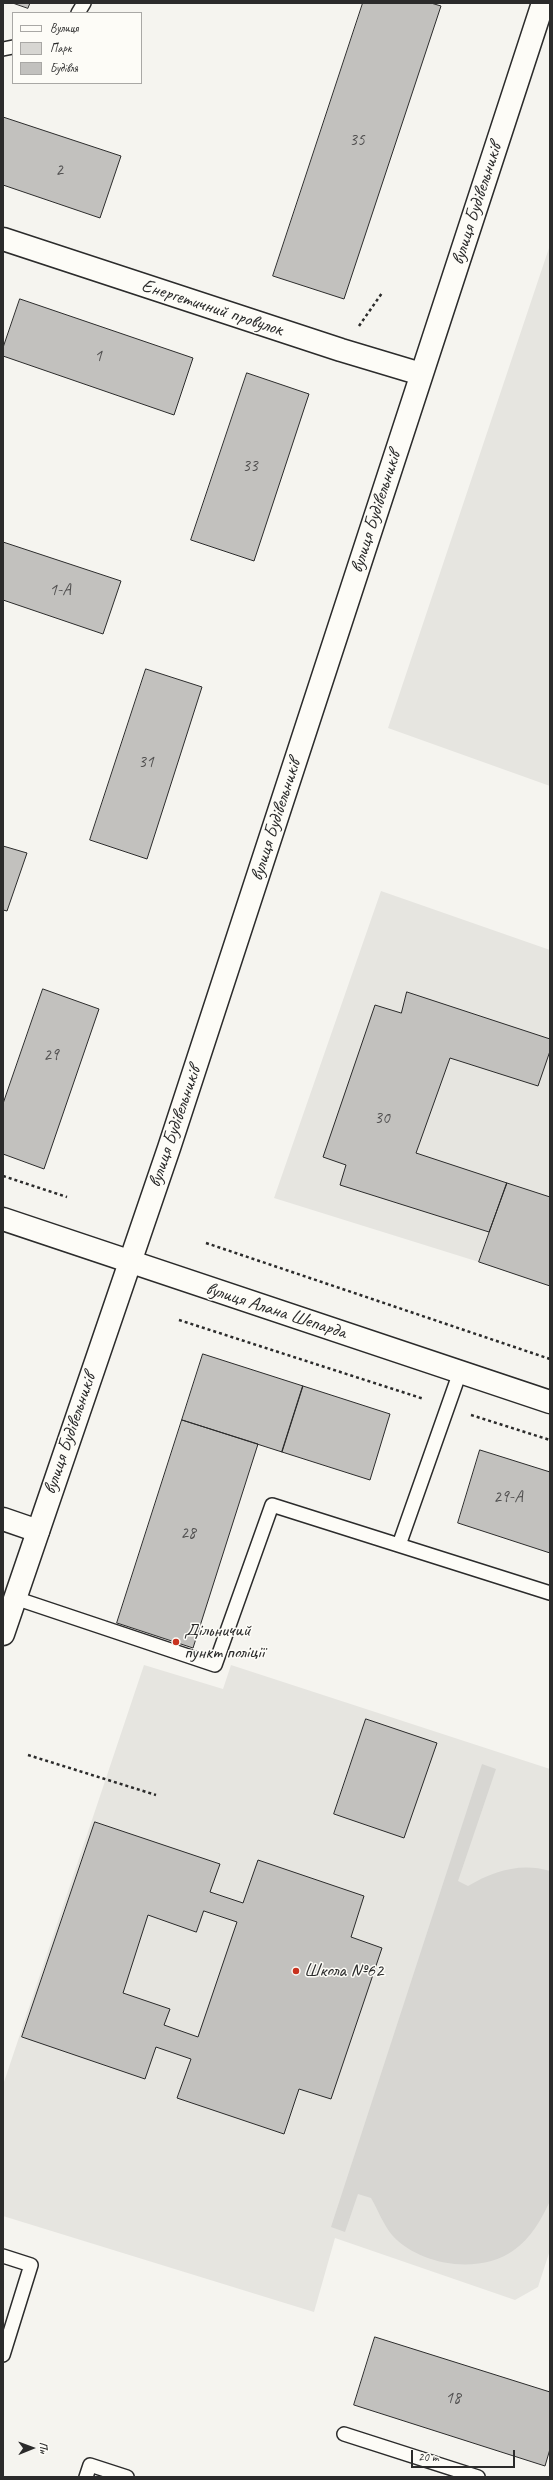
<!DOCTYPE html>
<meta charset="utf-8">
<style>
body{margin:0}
#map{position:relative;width:553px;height:2480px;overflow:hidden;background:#f5f4ef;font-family:Caveat,sans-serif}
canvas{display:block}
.frame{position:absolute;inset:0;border:4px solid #2b2b2b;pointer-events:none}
.legend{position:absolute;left:12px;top:12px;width:130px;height:72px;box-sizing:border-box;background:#fdfcf7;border:1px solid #a9a8a5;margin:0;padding:5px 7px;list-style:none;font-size:12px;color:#2b2b2b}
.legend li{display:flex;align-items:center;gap:8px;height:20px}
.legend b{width:20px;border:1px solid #a9a8a5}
.north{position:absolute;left:12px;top:2428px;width:40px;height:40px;-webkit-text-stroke:3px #fdfcf7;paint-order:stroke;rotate:89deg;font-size:11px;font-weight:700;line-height:16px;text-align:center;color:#2b2b2b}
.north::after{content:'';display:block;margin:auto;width:14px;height:18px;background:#2b2b2b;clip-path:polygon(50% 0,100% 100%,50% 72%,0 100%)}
.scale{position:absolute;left:411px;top:2450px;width:104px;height:18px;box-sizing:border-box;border:2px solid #2b2b2b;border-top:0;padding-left:5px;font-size:12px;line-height:14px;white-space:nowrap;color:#2b2b2b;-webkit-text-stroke:3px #fdfcf7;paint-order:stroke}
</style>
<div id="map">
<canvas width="553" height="2480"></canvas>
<div class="frame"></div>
<ul class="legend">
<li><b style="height:5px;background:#fdfcf7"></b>Вулиця</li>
<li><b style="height:11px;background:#d7d6d2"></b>Парк</li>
<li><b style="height:11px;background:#c2c1be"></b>Будівля</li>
</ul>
<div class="north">Пн</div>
<div class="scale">20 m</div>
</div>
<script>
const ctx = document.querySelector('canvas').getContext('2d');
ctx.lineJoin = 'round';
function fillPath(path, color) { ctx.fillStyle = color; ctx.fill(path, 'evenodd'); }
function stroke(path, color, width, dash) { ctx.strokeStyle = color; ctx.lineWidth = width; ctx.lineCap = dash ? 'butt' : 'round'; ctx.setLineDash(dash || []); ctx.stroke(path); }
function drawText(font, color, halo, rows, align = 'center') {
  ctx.font = font + ' Caveat,sans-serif'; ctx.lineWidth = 3; ctx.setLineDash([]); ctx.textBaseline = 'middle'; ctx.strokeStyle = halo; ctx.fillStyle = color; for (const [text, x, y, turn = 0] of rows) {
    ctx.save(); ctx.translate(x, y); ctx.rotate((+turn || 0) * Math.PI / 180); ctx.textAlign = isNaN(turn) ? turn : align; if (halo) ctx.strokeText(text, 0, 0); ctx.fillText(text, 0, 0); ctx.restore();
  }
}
fillPath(new Path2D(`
 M 550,245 L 550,786 L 388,728 Z
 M 381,891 L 550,950 L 550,1286 L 479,1262 L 274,1198 Z
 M 144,1665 L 223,1689 L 231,1665 L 550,1769 L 550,2250 L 538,2287 L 515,2300 L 335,2238 L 314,2312 L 3,2216 L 3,2085 Z`), '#e6e5e0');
fillPath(new Path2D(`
 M 482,1764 L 496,1769 L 458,1881 L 468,1886 C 493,1871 521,1862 550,1871 L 550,2201 C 541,2220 531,2238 514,2250 C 480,2275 420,2266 392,2235 C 383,2224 378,2210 371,2198 L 358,2194 L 345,2232 L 331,2227 Z`), '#d7d6d2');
const building = new Path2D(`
 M 13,3 L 30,3 L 28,8 Z
 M 363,3 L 431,3 L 441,6 L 344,299 L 273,276 Z
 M 3,117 L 121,156 L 100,218 L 3,185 Z
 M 20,299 L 193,358 L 174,415 L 3,356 L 3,348 Z
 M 247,373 L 309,394 L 254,561 L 191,540 Z
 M 3,542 L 121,581 L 103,634 L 3,600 Z
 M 146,669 L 202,687 L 147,859 L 90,840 Z
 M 3,846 L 27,853 L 7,911 L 3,910 Z
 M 43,989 L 99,1009 L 44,1169 L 3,1154 L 3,1104 Z
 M 407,992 L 550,1039 L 550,1051 L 538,1086 L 450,1058 L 416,1153 L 507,1183 L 489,1232 L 340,1185 L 346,1165 L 323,1157 L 375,1005 L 401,1013 Z
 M 507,1183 L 550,1197 L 550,1286 L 479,1262 Z
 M 203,1354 L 303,1386 L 282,1452 L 182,1420 Z
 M 303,1386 L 390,1414 L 370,1480 L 282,1452 Z
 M 182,1420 L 258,1444 L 193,1648 L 117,1623 Z
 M 480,1450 L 550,1472 L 550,1553 L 458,1523 Z
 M 366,1719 L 437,1743 L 404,1838 L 334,1814 Z
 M 95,1822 L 220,1864 L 210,1892 L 243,1903 L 258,1860 L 364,1896 L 351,1937 L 382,1948 L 331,2099 L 299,2089 L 284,2134 L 177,2098 L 191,2059 L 156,2047 L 145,2079 L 22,2037 ZM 204,1911 L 237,1922 L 198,2037 L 164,2025 L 170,2009 L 123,1993 L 148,1915 L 196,1932 Z
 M 375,2337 L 550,2392 L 550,2449 L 545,2466 L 354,2405 Z`);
fillPath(building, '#c2c1be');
stroke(building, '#2b2b2b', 1);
const service = new Path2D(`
 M 78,13 L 84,3
 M 3,49 L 13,47
 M 399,1545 L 460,1372
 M 15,1598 L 215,1665 L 272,1505 L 550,1593
 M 3,2256 L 31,2265 L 3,2355
 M 344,2434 L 478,2477
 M 86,2477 L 90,2465 L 127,2477`);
const minor = new Path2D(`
 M 3,239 L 341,350 L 421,374
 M 3,1219 L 550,1402
 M 3,1519 L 38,1531`);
const tertiary = new Path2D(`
 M 3,1634 L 169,1148 L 543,3`);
stroke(service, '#2b2b2b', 16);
stroke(minor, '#2b2b2b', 25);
stroke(tertiary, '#2b2b2b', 25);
stroke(new Path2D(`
 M 359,326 L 382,293
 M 3,1176 L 67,1197
 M 206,1243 L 550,1359
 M 179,1320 L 424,1399
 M 471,1415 L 550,1440
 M 28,1755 L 156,1795`), '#2b2b2b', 2.5, [3, 3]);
stroke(service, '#fdfcf7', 13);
stroke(minor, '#fdfcf7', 22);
stroke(tertiary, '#fdfcf7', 22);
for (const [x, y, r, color] of [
 [176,1642,4,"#c8321e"],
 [296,1971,4,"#c8321e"]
]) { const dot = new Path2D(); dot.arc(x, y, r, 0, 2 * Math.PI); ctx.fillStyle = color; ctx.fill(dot); stroke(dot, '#fdfcf7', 1.5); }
drawText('17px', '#515050', null, [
 ["35",357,141],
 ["2",59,171],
 ["1",98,357],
 ["33",250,467],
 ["1-А",60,591],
 ["31",146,763],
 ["29",51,1056],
 ["30",382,1119],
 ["29-А",508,1498],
 ["28",188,1534],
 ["18",453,2399]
]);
drawText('19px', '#2b2b2b', '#fdfcf7', [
 ["вулиця Будівельників",477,204,-72],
 ["Енергетичний провулок",212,308,18],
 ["вулиця Будівельників",376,512,-72],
 ["вулиця Будівельників",276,820,-72],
 ["вулиця Будівельників",175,1127,-71],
 ["вулиця Алана Шепарда",276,1311,18],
 ["вулиця Будівельників",70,1434,-71]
]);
drawText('19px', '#2b2b2b', '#fdfcf7', [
 ["Дільничий",184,1631],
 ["пункт поліції",184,1653],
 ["Школа №62",304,1971]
], 'left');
</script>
